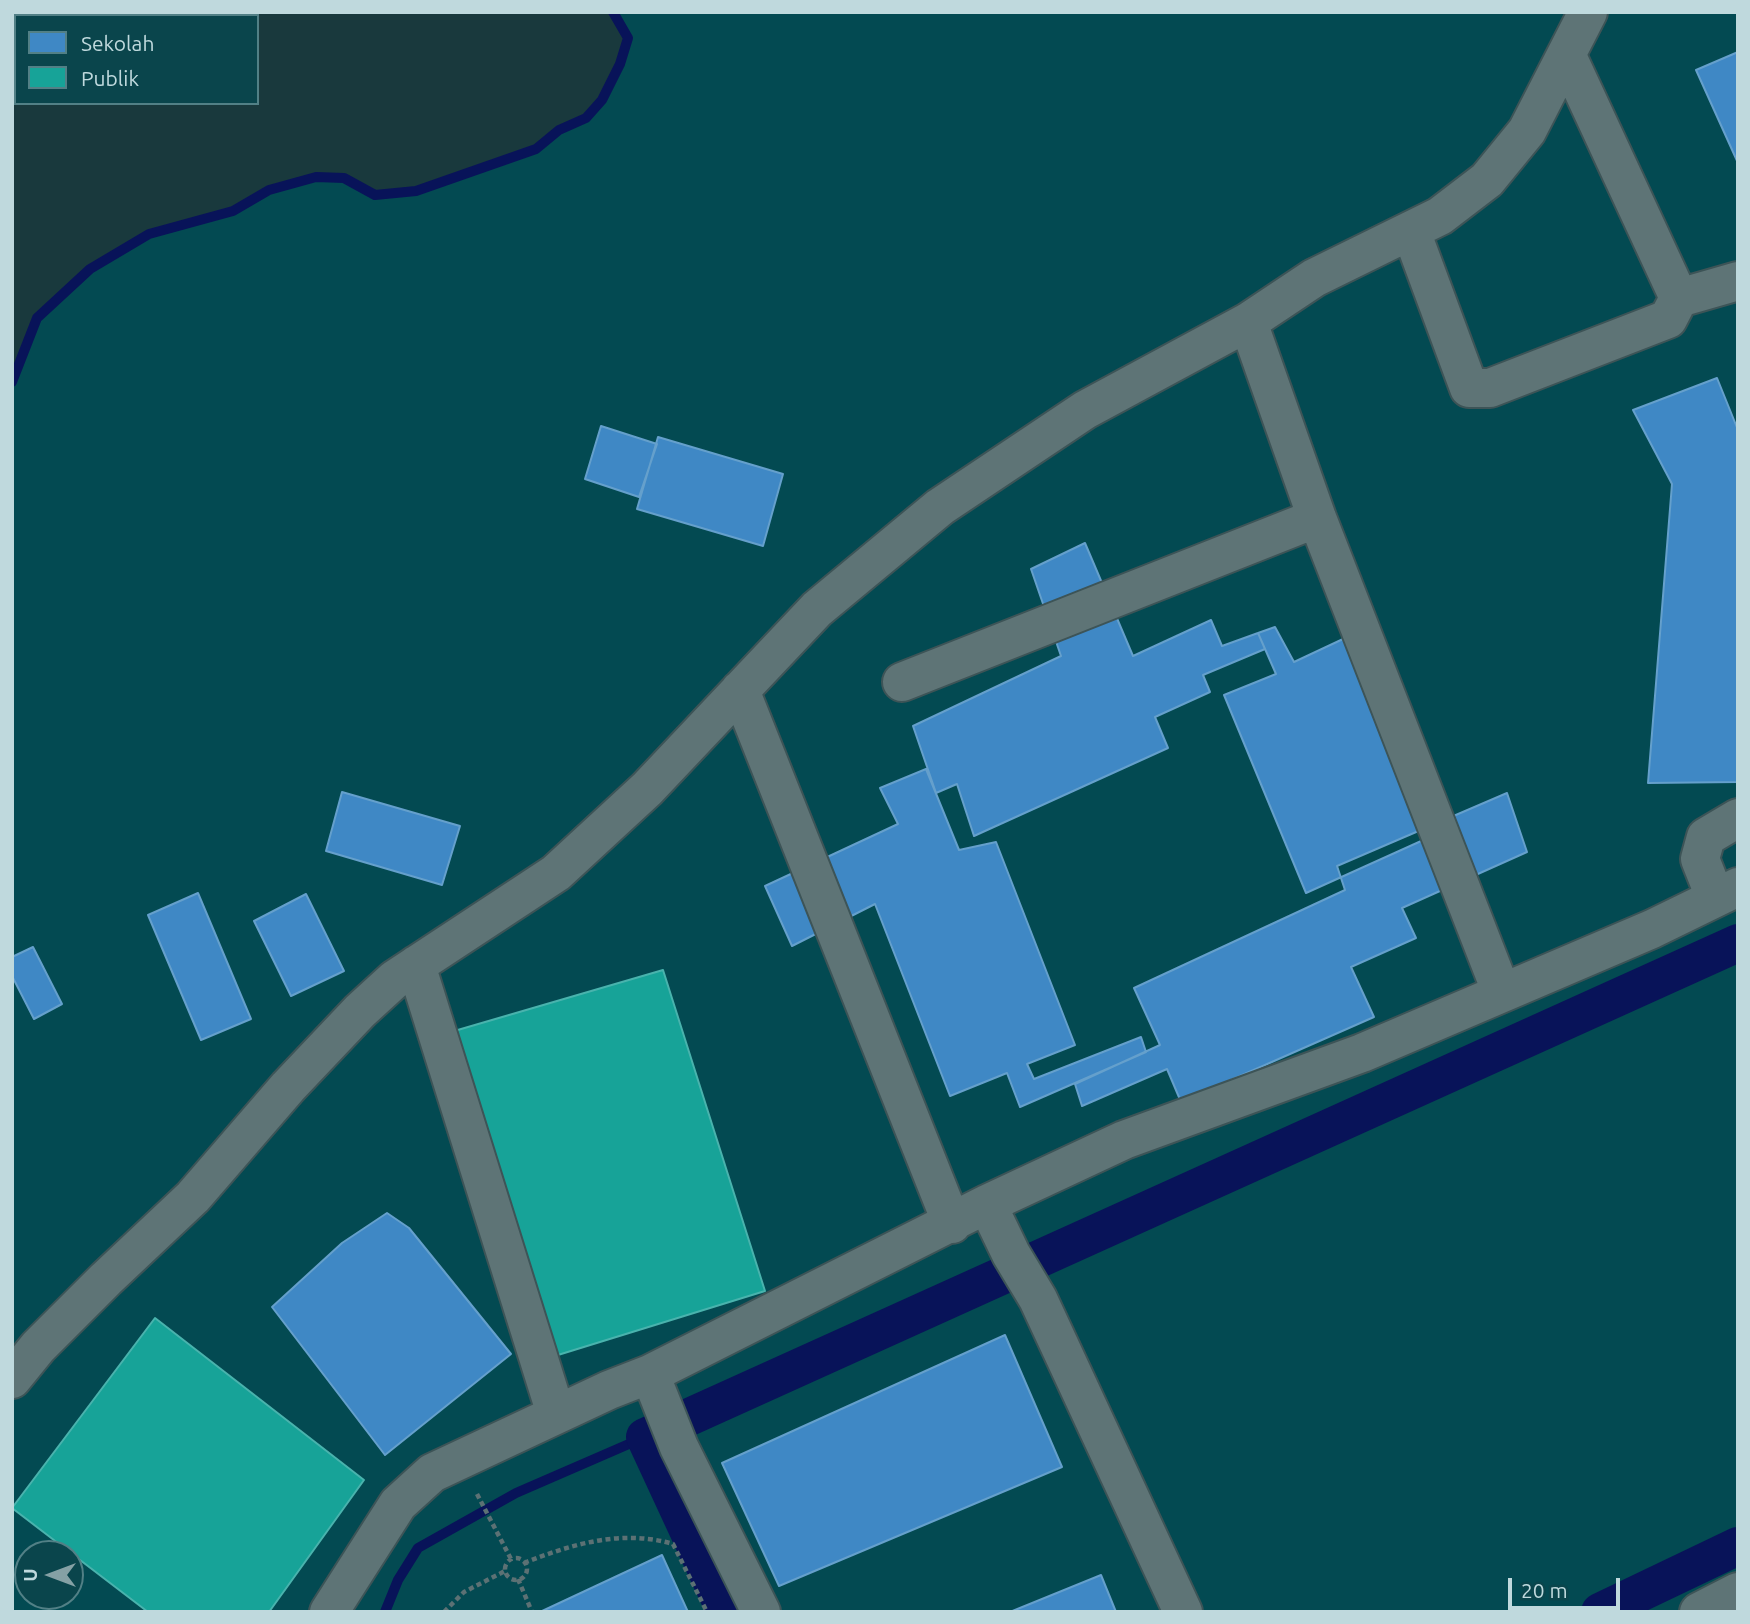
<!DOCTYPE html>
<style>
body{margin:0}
#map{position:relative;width:1750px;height:1624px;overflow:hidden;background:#19393d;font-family:Ubuntu,sans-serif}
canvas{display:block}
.frame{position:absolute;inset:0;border:14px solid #bfd9dd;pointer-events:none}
.legend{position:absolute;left:14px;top:14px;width:245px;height:91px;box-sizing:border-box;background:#0a454c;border:2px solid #528086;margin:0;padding:9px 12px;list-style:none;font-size:21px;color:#bfd9dd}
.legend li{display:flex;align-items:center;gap:14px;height:35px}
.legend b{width:35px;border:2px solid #528086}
.north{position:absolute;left:14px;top:1540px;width:70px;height:70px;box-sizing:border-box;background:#0a454c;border:2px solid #528086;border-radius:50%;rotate:270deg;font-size:19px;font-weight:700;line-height:28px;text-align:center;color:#bfd9dd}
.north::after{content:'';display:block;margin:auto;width:24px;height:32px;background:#85a1a5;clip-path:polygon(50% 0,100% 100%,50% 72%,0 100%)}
.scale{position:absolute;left:1508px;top:1578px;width:112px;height:32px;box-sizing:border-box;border:4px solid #bfd9dd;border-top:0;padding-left:9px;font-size:21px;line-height:24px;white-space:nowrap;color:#bfd9dd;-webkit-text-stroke:5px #0a454c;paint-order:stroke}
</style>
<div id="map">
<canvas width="1750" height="1624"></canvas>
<div class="frame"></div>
<ul class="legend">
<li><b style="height:19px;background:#3f88c5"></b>Sekolah</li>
<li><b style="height:19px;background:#17a398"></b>Publik</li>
</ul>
<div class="north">U</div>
<div class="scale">20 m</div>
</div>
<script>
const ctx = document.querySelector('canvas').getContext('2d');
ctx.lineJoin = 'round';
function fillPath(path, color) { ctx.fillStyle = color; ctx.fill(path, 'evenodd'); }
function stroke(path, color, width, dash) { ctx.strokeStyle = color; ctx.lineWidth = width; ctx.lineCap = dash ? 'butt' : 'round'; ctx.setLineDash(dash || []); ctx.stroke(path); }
fillPath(new Path2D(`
 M 613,12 L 1738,12 L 1738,1612 L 12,1612 L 12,382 L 20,361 L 37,318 L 90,269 L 149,234 L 233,211 L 269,190 L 316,177 L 344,178 L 375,195 L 416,191 L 536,149 L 559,130 L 586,118 L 602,100 L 620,64 L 628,38 ZM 28,1554 L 70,1554 L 70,1596 L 28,1596 Z`), '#034a52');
const schools = new Path2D(`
 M 1738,52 L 1738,163 L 1696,70 Z
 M 1717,378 L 1738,430 L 1738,782 L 1648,783 L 1672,484 L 1633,410 Z
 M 601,426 L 657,444 L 639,497 L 585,479 Z
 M 658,437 L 783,474 L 763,546 L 637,509 Z
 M 1085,543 L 1133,656 L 1211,620 L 1222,646 L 1258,633 L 1265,649 L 1203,675 L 1210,692 L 1155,717 L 1168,748 L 974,836 L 957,784 L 936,793 L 913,726 L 1061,656 L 1031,569 Z
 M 1275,627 L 1294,662 L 1343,639 L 1430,837 L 1306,893 L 1224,695 L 1276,674 L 1258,633 Z
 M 926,769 L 959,850 L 996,842 L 1075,1045 L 1027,1064 L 1034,1079 L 1141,1037 L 1146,1052 L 1020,1107 L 1007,1073 L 950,1096 L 875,904 L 792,946 L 765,886 L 898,824 L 880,788 Z
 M 342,792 L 460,826 L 442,885 L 326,851 Z
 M 1507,793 L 1527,852 L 1402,908 L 1416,938 L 1351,967 L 1374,1017 L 1181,1102 L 1167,1069 L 1082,1106 L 1075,1084 L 1160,1045 L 1134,988 L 1345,890 L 1337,866 Z
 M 198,893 L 251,1019 L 201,1040 L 148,915 Z
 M 306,894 L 344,971 L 291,996 L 254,921 Z
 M 33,947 L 62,1004 L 34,1019 L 12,976 L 12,957 Z
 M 387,1213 L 409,1228 L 511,1354 L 385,1455 L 272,1307 L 342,1243 Z
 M 1005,1335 L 1062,1467 L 779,1586 L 722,1463 Z
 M 662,1555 L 688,1612 L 540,1612 Z
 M 1101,1575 L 1116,1612 L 1010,1612 Z`);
fillPath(schools, '#3f88c5');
stroke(schools, '#65a0cc', 2);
const public = new Path2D(`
 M 663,970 L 765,1291 L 545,1359 L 444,1034 Z
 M 155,1318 L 364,1480 L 269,1612 L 148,1612 L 12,1508 Z`);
fillPath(public, '#17a398');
stroke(public, '#49b3ad', 2);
stroke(new Path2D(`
 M 12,382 L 37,318 L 90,269 L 149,234 L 233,211 L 269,190 L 316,177 L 344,178 L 375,195 L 416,191 L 536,149 L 559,130 L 586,118 L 602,100 L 620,64 L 628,38 L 613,12
 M 385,1612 L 398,1580 L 418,1548 L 516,1493 L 645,1437`), '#081359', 10);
stroke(new Path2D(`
 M 726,1612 L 645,1437 L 1738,943
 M 1600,1612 L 1738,1546`), '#081359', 38);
const minor = new Path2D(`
 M 1411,231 L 1469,388 L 1490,388 L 1668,319 L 1679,298 L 1567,56
 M 1679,298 L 1738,281
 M 1248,322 L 1317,518 L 1501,991
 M 902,682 L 1317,518
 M 740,690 L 952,1224
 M 1715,897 L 1700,859 L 1706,837 L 1738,818
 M 416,965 L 556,1414
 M 987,1204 L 1011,1254 L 1038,1299 L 1183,1612
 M 650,1374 L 679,1447 L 761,1612
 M 12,1379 L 38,1347 L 106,1279 L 193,1197 L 288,1087 L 360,1011 L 395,979 L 556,873 L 647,789 L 817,609 L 940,507 L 1085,410 L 1248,322 L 1314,278 L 1440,216 L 1487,180 L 1527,131 L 1588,12
 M 329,1612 L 398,1504 L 432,1473 L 609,1390 L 650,1374 L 987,1204 L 1124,1140 L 1362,1053 L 1652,929 L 1738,887
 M 1699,1612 L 1738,1592`);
stroke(minor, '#3d5457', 42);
stroke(new Path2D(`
 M 477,1494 L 511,1559
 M505 1569a11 11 0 1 1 22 0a11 11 0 1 1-22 0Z
 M 524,1563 C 572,1544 622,1529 673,1544 L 707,1612
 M 518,1579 L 532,1612
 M 444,1612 L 464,1592 L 505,1571`), '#5c7174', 4.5, [5, 3.5]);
stroke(minor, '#5e7476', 38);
</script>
